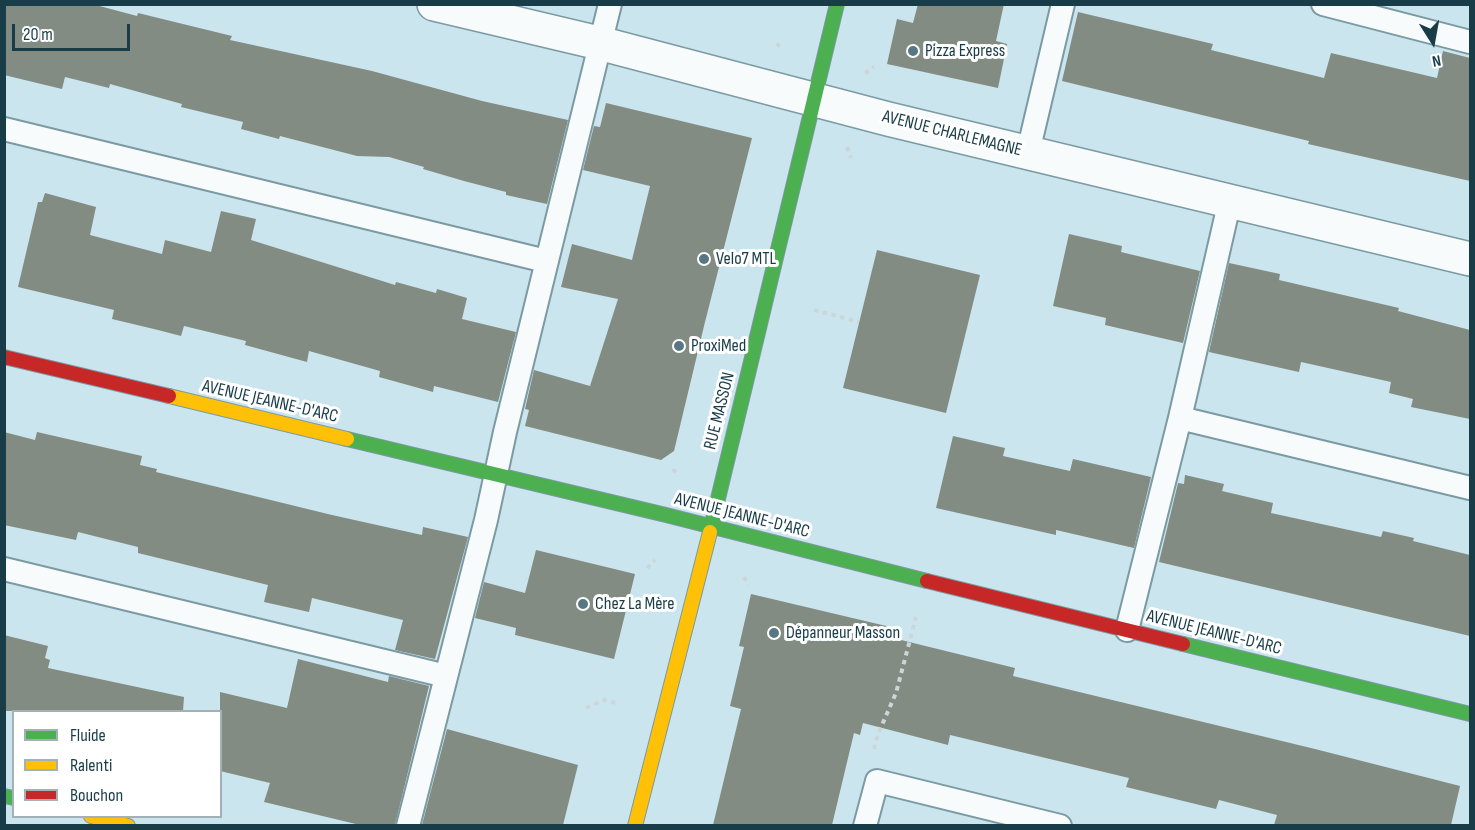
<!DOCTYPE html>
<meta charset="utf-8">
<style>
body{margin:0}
#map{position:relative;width:1475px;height:830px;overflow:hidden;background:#cbe5ee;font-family:"Sofia Sans Condensed",sans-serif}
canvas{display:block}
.frame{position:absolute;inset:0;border:6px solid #183d48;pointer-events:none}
.legend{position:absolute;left:12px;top:710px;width:210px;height:108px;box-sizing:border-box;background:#fff;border:2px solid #a3b1b6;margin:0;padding:8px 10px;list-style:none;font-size:18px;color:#183d48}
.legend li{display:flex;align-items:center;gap:12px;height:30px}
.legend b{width:30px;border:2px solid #a3b1b6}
.north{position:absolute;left:1403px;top:12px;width:60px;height:60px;-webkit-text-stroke:4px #fff;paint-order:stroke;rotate:169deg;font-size:16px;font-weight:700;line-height:24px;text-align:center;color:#183d48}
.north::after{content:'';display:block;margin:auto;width:21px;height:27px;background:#183d48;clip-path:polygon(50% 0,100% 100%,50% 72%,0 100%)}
.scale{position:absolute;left:12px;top:24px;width:118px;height:27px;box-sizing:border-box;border:3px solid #183d48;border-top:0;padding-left:8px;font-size:18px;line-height:21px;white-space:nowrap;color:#183d48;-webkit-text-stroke:4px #fff;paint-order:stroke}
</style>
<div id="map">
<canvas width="1475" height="830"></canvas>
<div class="frame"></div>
<ul class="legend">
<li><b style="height:8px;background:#4caf50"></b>Fluide</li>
<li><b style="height:8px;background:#ffc107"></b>Ralenti</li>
<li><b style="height:8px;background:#c62828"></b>Bouchon</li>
</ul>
<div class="north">N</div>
<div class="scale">20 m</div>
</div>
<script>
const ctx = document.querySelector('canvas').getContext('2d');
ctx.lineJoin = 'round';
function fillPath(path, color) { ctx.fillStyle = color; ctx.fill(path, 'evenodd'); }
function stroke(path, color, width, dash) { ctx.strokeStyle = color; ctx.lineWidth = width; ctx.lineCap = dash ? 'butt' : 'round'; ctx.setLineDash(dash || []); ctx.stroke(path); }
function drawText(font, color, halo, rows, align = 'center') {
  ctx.font = font + ' "Sofia Sans Condensed",sans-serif'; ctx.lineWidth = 6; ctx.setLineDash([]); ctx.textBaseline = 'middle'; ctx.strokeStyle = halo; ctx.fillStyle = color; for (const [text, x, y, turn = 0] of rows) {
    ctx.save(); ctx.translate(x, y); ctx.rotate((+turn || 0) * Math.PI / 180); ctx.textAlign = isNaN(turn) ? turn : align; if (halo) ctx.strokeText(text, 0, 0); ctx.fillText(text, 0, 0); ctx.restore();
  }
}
fillPath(new Path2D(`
 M 4,4 L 92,4 L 137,16 L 138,13 L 232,36 L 230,40 L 372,71 L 482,101 L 568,120 L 547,204 L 506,195 L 506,192 L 464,181 L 423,169 L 424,167 L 389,157 L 357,156 L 280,136 L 279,139 L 241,129 L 243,122 L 181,107 L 182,104 L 110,84 L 109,88 L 65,77 L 62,89 L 4,75 Z
 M 918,4 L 1004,4 L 996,41 L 1007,44 L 998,88 L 887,64 L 897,19 L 913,23 Z
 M 1078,12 L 1213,44 L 1211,50 L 1324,78 L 1331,53 L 1437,78 L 1443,51 L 1470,58 L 1470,181 L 1308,144 L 1309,141 L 1062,81 Z
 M 606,103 L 752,138 L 705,322 L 674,451 L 661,460 L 525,426 L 529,410 L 525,409 L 534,370 L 590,386 L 618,299 L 561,287 L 572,244 L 632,260 L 650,186 L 583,170 L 594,126 L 600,127 Z
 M 45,193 L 96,207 L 90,235 L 162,254 L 165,240 L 211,252 L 221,211 L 256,219 L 251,240 L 395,285 L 396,282 L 436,293 L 437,289 L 467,298 L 462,319 L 516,332 L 498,402 L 434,386 L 433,392 L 379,377 L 380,371 L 309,351 L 307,362 L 245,345 L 246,341 L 184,326 L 181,336 L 158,330 L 112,319 L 114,310 L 18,287 L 38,202 L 42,202 Z
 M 1069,234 L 1122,246 L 1121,252 L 1200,271 L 1183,343 L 1105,325 L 1106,318 L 1053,306 Z
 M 877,250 L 980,275 L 946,413 L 843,388 Z
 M 1229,263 L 1280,274 L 1279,280 L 1399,308 L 1398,311 L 1470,330 L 1470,419 L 1411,407 L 1413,399 L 1389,393 L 1391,382 L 1301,362 L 1299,372 L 1209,352 Z
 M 4,432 L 35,440 L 37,432 L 142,456 L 140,465 L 157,469 L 156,472 L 332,515 L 422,535 L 423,527 L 468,537 L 435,659 L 395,650 L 403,620 L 312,598 L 309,612 L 264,602 L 268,585 L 138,553 L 138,547 L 78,532 L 76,540 L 4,525 Z
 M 953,436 L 1005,448 L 1003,456 L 1070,471 L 1073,459 L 1151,477 L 1134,548 L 1056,530 L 1056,535 L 936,508 Z
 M 1185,475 L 1224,484 L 1222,491 L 1273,503 L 1271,513 L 1381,537 L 1383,531 L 1414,538 L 1413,541 L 1470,555 L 1470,636 L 1159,562 L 1178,483 L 1184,484 Z
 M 536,550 L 635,574 L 614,659 L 515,635 L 516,628 L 475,618 L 484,582 L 525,593 Z
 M 751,594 L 899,629 L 897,639 L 1015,668 L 1013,676 L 1315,749 L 1460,786 L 1451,825 L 1274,825 L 1277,815 L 1219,800 L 1216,809 L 1126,787 L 1129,778 L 950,735 L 948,745 L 863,723 L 860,735 L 854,733 L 832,825 L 713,825 L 741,709 L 730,706 L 744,647 L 739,646 Z
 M 4,635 L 48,646 L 45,658 L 50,660 L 48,668 L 184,697 L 183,711 L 4,711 Z
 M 298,659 L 388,682 L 389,676 L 429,686 L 395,825 L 360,825 L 264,802 L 270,783 L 220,771 L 220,692 L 287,708 Z
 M 447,729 L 578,765 L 563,825 L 422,825 Z`), '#838c82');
const lane = new Path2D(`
 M 1323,4 L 1470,42
 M 4,129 L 546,261
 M 1028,152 L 1063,4
 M 1180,418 L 1470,488
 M 4,569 L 446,676
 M 1127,630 L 1180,418 L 1230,200
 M 408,826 L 486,520 L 505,432 L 610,4
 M 865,826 L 877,781 L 1060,826`);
const street = new Path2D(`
 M 434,4 L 599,43 L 888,119 L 1470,259`);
const fast = new Path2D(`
 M 347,439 L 666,515 L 927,581
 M 710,532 L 837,4
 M 1183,644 L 1470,714
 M 4,796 L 14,798`);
const slow = new Path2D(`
 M 169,396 L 347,439
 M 91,816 L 128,826
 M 635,826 L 710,532`);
const jam = new Path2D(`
 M 4,357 L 169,396
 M 927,581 L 1183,644`);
stroke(lane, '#7b9aa3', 26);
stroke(street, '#7b9aa3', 36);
stroke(fast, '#7b9aa3', 16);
stroke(slow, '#7b9aa3', 16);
stroke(jam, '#7b9aa3', 16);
stroke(new Path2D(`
 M 777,43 L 780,48
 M 865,73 L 874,67
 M 847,147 L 851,158
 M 814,310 L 859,322
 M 673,469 L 677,474
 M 647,568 L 655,560
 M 744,577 L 749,585
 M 586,708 L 604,700 L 616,703
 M 874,749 L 878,734 L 896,693 L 916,617`), '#ccd6d9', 4, [4.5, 4.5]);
stroke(lane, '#f7fbfc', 22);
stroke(street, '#f7fbfc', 33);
stroke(fast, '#4caf50', 14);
stroke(slow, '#ffc107', 14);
stroke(jam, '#c62828', 14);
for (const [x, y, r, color] of [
 [913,51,6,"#577882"],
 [704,259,6,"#577882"],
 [679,346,6,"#577882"],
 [583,604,6,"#577882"],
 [774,633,6,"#577882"]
]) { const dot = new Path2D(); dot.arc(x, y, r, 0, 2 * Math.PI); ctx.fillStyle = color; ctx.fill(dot); stroke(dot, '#fff', 2); }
drawText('18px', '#183d48', '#fff', [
 ["Pizza Express",925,51],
 ["Velo7 MTL",716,259],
 ["ProxiMed",691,346],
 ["Chez La Mère",595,604],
 ["Dépanneur Masson",786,633]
], 'left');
drawText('18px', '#183d48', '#fff', [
 ["AVENUE CHARLEMAGNE",952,134,14],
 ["AVENUE JEANNE-D'ARC",270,402,13],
 ["RUE MASSON",720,411,-76],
 ["AVENUE JEANNE-D'ARC",742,516,14],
 ["AVENUE JEANNE-D'ARC",1214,633,14]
]);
</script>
